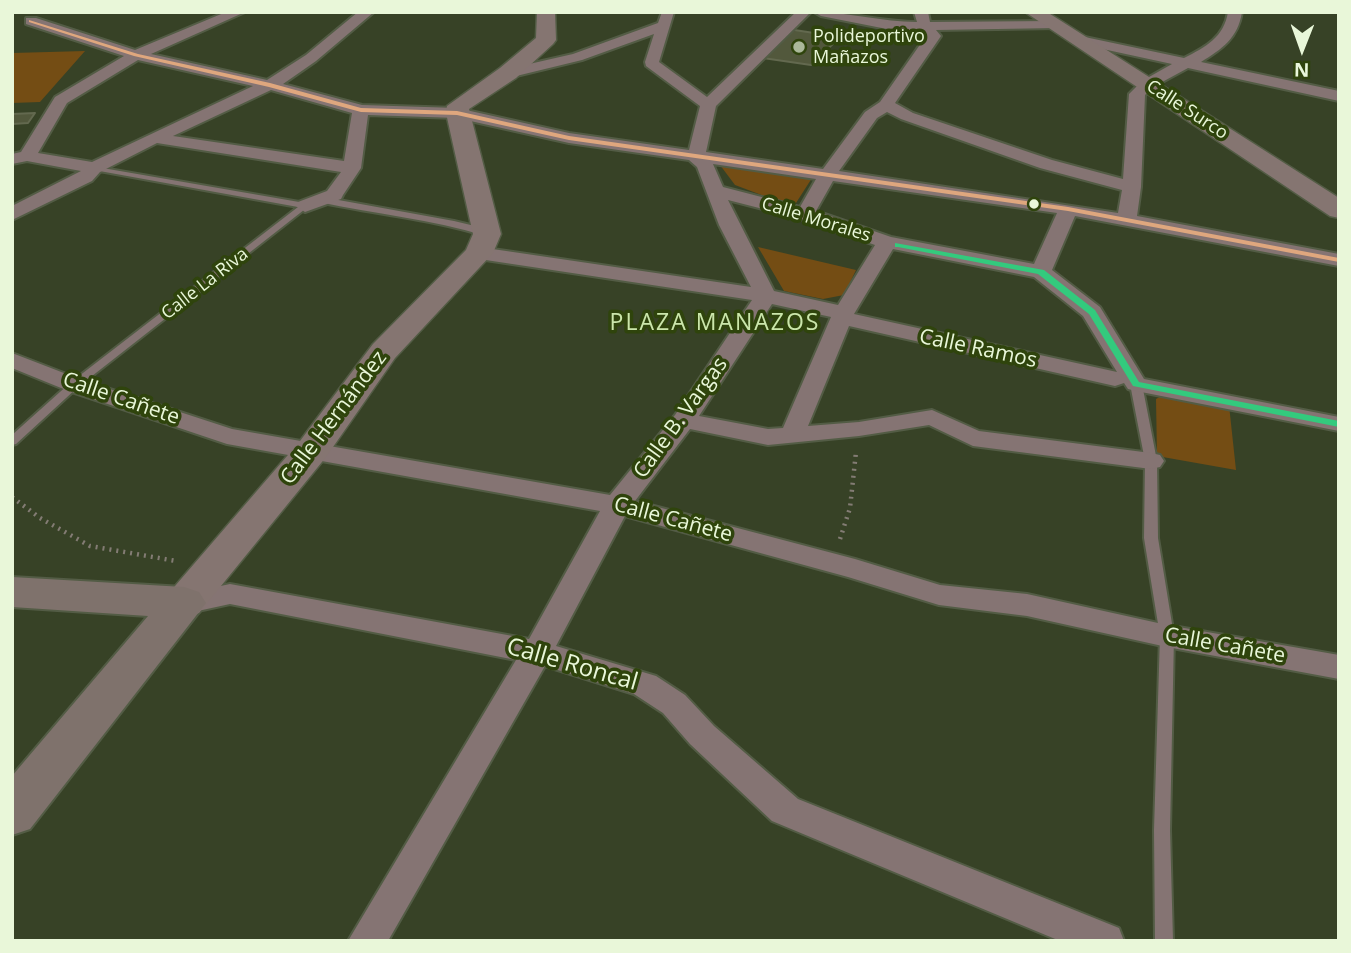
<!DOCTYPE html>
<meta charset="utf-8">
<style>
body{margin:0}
#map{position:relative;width:1351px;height:953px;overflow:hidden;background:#374226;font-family:"Open Sans",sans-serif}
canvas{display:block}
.frame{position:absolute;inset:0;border:14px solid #e9f7d9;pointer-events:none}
.north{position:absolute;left:1267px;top:14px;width:70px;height:70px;-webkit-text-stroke:5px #2f440c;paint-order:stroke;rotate:181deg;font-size:19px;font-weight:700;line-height:28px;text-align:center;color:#e9f7d9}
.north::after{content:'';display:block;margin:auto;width:24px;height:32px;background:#e9f7d9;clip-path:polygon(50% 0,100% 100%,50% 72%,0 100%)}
</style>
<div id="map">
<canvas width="1351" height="953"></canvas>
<div class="frame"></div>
<div class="north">N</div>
</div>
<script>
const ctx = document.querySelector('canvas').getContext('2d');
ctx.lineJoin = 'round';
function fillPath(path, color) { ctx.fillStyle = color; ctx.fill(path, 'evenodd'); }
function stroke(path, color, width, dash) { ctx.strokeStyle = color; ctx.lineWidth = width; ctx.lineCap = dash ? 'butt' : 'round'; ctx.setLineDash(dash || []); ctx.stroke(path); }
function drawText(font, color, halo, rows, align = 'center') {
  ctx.font = font + ' "Open Sans",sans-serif'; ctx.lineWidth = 7; ctx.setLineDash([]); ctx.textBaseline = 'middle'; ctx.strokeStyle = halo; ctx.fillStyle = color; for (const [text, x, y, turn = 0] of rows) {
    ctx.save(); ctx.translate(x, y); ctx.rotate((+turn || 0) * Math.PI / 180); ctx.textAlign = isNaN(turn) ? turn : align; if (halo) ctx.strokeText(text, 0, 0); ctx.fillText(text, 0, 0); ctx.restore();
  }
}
fillPath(new Path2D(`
 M 85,51 L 40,102 L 12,103 L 12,53 Z
 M 720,165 L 812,178 L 796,203 L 788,205 L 735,185 Z
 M 758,247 L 856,270 L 844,295 L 823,299 L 784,291 Z
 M 1163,395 L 1229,405 L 1236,470 L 1157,456 L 1156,399 Z`), '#744d14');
const building = new Path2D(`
 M 788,29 L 840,37 L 811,65 L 756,57 Z
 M 35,113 L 28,123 L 12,124 L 12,114 Z`);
fillPath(building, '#52583c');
stroke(building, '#63694f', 2);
const service = new Path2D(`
 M 91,166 L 305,203 L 309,206 L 78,387 L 16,444 L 12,445 L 12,435 L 70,383 L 298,207 L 94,170 L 91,170 Z
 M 322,197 L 454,221 L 479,227 L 491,233 L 486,236 C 432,219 374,214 319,202 L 319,198 Z
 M 1136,381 L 1142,384 L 1157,461 L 1158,538 L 1174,636 L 1170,830 L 1173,941 L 1155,941 L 1154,830 L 1160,636 L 1144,538 L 1145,461 L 1130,384 Z`);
const minor = new Path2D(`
 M 226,12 L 245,12 L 151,54 L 267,80 L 306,55 L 358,12 L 374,12 L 316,61 L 283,84 L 362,105 L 457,108 L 569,133 L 689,150 L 700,106 L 646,66 L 645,62 L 654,34 L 582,60 L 508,78 L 500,73 L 503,70 L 573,54 L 658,23 L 662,12 L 674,12 L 659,62 L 707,97 L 796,12 L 811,12 L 716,106 L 706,152 L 823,169 L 865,112 L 880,102 L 926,36 L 920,30 L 892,30 L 821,16 L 814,12 C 849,12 882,22 917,22 L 914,12 L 928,12 L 930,22 L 1052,21 L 1059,25 L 1057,28 L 936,30 L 941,36 L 895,103 L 913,113 L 1052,160 L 1123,179 L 1129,94 L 1142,81 L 1172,64 L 1075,43 L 1075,37 L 1080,36 L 1184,58 C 1206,47 1224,37 1228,12 L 1242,12 C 1238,38 1222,49 1201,62 L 1339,91 L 1339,101 L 1188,68 L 1153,87 L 1145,95 L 1141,187 L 1137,216 L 1339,254 L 1339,266 L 1075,216 L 1052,270 L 1100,307 L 1144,379 L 1339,417 L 1339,431 L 1136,391 L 1128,389 L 1124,383 L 1115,386 L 849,326 L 808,426 L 859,422 L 932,410 L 979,431 L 1151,453 L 1160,455 L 1164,461 L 1160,467 L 1151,469 L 973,446 L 929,425 L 859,436 L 768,445 L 690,429 L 635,501 L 855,559 L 940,585 L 1027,594 L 1167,625 L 1339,655 L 1339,679 L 1167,647 L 1027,616 L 939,605 L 848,577 L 625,516 L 556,646 L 656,676 L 685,695 L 714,726 L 798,799 L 1119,928 L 1124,941 L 1060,941 L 772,821 L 690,744 L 663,713 L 634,694 L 545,666 L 388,941 L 348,941 L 516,660 L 230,604 L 184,614 L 173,610 L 169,603 L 173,596 L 230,584 L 529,639 L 600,511 L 227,444 L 66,390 L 12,368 L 12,353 L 82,380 L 232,429 L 610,495 L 675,415 L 752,300 L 479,259 L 472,257 L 469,253 L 472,249 L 479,247 L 751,287 L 719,225 L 697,167 L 689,160 L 569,143 L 457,118 L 368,115 L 361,168 L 343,195 L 341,199 L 305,212 L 296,206 L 298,202 L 327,191 L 341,172 L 157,143 L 100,172 L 92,181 L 12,220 L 12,206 L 81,171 L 27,161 L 12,164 L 12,154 L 21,152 L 55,97 L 124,56 L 26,24 L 26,18 L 36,18 L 135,50 ZM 138,60 L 253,86 L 92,162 L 38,153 L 67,103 ZM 271,90 L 352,113 L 344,161 L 173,136 ZM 887,112 L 901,119 L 1040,168 L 1122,190 L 1118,213 L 839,171 L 877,118 ZM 713,164 L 816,179 L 800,207 L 723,187 ZM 833,181 L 1057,213 L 1034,264 L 891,237 L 816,211 ZM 728,200 L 798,218 L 875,245 L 838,305 L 774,291 ZM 893,249 L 1034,277 L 1083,316 L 1117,372 L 854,314 ZM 772,304 L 831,317 L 783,428 L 768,429 L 699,416 Z`);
const secondary = new Path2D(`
 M 537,12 L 555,12 L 556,40 L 553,44 L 516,78 L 469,109 L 501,234 L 493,253 L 395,358 L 326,457 L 199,613 L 184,618 L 169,613 L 163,603 L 169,593 L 300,441 L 373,344 L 466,250 L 473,234 L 446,113 L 447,106 L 500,68 L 536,38 Z
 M 1025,12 L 1047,12 L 1339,198 L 1339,218 L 1330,216 Z`);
const primary = new Path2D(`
 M 12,577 L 184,587 L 199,592 L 206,603 L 30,829 L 12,835 L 12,776 L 148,616 L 12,607 Z`);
stroke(service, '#535c45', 4);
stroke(minor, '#535c45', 4);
stroke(secondary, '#535c45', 3);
stroke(primary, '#535c45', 4);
stroke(new Path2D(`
 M 12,497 L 40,518 L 90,546 L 176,561
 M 840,539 L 850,508 L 856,452`), '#837c74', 4.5, [2, 5]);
fillPath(service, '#857473');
fillPath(minor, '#857473');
fillPath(secondary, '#857571');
fillPath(primary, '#7f726c');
fillPath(new Path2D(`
 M 29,20 L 138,54 L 270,83 L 361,108 L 457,111 L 569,136 L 1068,207 L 1339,258 L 1339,262 L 1068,211 L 569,140 L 457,115 L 361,112 L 269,87 L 134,56 L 29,22 Z`), '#dfa77e');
fillPath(new Path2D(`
 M 895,243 L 1044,270 L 1095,310 L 1139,382 L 1339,421 L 1339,427 L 1133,386 L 1089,314 L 1038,274 L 898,247 L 895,247 Z`), '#33ca7d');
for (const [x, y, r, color] of [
 [799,47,7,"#abb89a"],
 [1034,204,6,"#e9f7d9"]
]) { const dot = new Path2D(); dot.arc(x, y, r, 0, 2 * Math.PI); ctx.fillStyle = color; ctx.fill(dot); stroke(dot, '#2f440c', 2.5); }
drawText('18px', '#e9f7d9', '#2f440c', [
 ["Polideportivo",813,37],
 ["Mañazos",813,58]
], 'left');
drawText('18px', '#e9f7d9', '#2f440c', [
 ["Calle Surco",1187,110,33],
 ["Calle Morales",816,220,17],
 ["Calle La Riva",205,284,-38]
]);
drawText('21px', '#e9f7d9', '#2f440c', [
 ["Calle Ramos",978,349,12],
 ["Calle Cañete",121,399,19],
 ["Calle Hernández",334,418,-53],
 ["Calle B. Vargas",681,418,-54],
 ["Calle Cañete",673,520,15],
 ["Calle Cañete",1225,646,10]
]);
ctx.letterSpacing = '2px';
drawText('23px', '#cbe6ab', '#2f440c', [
 ["PLAZA MANAZOS",715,323]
]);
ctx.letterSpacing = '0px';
drawText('24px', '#e9f7d9', '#2f440c', [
 ["Calle Roncal",572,665,16]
]);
</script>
